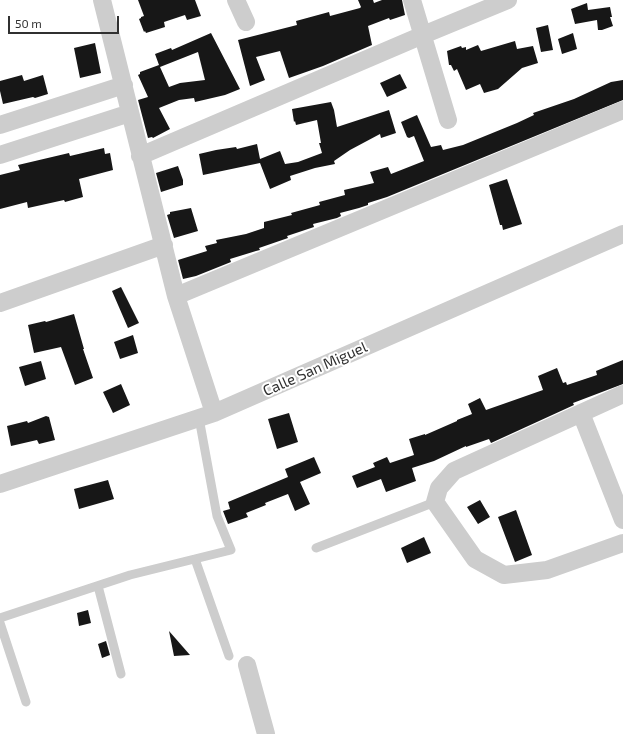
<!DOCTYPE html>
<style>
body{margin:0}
#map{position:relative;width:623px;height:734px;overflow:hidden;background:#fff;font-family:"Exo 2",sans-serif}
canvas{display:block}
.scale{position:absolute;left:8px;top:16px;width:111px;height:18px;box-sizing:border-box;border:2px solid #303030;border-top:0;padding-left:5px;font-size:12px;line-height:14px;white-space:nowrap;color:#303030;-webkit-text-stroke:3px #fff;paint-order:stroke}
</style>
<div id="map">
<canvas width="623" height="734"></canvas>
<div class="scale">50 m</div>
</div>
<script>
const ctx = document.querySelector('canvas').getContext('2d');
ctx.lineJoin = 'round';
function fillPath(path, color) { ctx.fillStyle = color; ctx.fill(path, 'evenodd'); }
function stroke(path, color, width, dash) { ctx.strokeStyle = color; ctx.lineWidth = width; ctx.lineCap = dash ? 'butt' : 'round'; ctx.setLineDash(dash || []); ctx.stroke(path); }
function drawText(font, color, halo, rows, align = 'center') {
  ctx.font = font + ' "Exo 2",sans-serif'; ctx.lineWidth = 4; ctx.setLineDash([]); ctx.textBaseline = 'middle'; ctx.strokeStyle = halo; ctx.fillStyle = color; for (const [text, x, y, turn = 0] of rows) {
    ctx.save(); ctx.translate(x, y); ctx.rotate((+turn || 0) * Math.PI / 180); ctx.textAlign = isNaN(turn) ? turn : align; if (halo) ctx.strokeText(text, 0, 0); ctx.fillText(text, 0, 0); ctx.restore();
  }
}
fillPath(new Path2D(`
 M 138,0 L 195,0 L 201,16 L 187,20 L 185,15 L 164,22 L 165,27 L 146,33 L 145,31 L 144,32 L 139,19 L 141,18 L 141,17 L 144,16 Z
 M 358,0 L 373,0 L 374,3 L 382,0 L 402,0 L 405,15 L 390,20 L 389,18 L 368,26 L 372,45 L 323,66 L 289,78 L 280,51 L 256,57 L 265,80 L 250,86 L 238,40 L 297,25 L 296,21 L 329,12 L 330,16 L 360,8 L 361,7 Z
 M 587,3 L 588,10 L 610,7 L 612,17 L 610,17 L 613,26 L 602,30 L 598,30 L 597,20 L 575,24 L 571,9 Z
 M 548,25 L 553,50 L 541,52 L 536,28 Z
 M 211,33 L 240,89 L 225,95 L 195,102 L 194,98 L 179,100 L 159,108 L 170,129 L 153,138 L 152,137 L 148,138 L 138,100 L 148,97 L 138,75 L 140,74 L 140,72 L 159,65 L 155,54 L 171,48 L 172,50 ZM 198,52 L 205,80 L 180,83 L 169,87 L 160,67 Z
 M 573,33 L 577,49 L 562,54 L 558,39 Z
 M 515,41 L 517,49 L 533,46 L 538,63 L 522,68 L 498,89 L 484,93 L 480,84 L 466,90 L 457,69 L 454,71 L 451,65 L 449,65 L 447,51 L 461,46 L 462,48 L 466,47 L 466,50 L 478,45 L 481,51 Z
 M 95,43 L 101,73 L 80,78 L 74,48 Z
 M 400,74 L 407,88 L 387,97 L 380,83 Z
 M 22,75 L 24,81 L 43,75 L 48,94 L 35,98 L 33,97 L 3,104 L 0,91 L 0,81 Z
 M 623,80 L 623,100 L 387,197 L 368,203 L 368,205 L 359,208 L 340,213 L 341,216 L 337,218 L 313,224 L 314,227 L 287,236 L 288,238 L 259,248 L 260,250 L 256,251 L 230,259 L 231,262 L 196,276 L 183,279 L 178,260 L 207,251 L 205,246 L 217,243 L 216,240 L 246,234 L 264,228 L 264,222 L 292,215 L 291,213 L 320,205 L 319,202 L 345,195 L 344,190 L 374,183 L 370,172 L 388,167 L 391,174 L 424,161 L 414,136 L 409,138 L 407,137 L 401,122 L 417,115 L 431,147 L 441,145 L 443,150 L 463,145 L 517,123 L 534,115 L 533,113 L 574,99 L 611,82 Z
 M 331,102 L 334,110 L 337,127 L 389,110 L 396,133 L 381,138 L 380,134 L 350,150 L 334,161 L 335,164 L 315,168 L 290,176 L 291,180 L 270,189 L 260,163 L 203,175 L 199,154 L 216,150 L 236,147 L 237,149 L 257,144 L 260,159 L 280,151 L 285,164 L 298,162 L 322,153 L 319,143 L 321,143 L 317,120 L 296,125 L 295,121 L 294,122 L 292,109 Z
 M 104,148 L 105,154 L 110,153 L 113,170 L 79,179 L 83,197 L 65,202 L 64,200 L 28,208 L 27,202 L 0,209 L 0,175 L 20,170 L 18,165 L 69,153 L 70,156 Z
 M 178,166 L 183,180 L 183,185 L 161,192 L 156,173 Z
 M 507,179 L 522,224 L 503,230 L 502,225 L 500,225 L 489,185 Z
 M 191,208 L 198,231 L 174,238 L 167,215 L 170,214 L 170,212 Z
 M 121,287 L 139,323 L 128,328 L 112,291 Z
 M 74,314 L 84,349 L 83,349 L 93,378 L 75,385 L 61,347 L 34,353 L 28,325 L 45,321 L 46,322 Z
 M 133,335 L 138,353 L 120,359 L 114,342 Z
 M 623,360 L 623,384 L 573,403 L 574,405 L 491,443 L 489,439 L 466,447 L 466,446 L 434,461 L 412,468 L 416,481 L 386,492 L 381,479 L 357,488 L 352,476 L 375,467 L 373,463 L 387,457 L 390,463 L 414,455 L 409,439 L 425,434 L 425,435 L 457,421 L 457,420 L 472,414 L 468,404 L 480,398 L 486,410 L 543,390 L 538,376 L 557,368 L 563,383 L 566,382 L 567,385 L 597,375 L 596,371 Z
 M 41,361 L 46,379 L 25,386 L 19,367 Z
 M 121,384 L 130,405 L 113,413 L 103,392 Z
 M 289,413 L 298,442 L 277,449 L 268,419 Z
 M 46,416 L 49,417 L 55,440 L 39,444 L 37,440 L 11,446 L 7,426 L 27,421 L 28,423 Z
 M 314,457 L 321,473 L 300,482 L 310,504 L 295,511 L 288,494 L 265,503 L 266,505 L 246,513 L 248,517 L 228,524 L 223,511 L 230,509 L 228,502 L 288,477 L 285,469 Z
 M 108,480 L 114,499 L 79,509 L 74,489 Z
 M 480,500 L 490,517 L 478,524 L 467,507 Z
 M 516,510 L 532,555 L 515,562 L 498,517 Z
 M 424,537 L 431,553 L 407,563 L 401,548 Z
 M 88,610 L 91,623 L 79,626 L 77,613 Z
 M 169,631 L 190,655 L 174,656 Z
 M 106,641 L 110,655 L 102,658 L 98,644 Z`), '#171717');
stroke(new Path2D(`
 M 316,548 L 435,502
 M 195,559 L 229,656
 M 98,586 L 121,674
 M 0,618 L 130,575 L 231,550 L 217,516 L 199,418
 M 0,623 L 26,702`), '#cdcdcd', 9);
stroke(new Path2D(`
 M 102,0 L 176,296 L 214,413
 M 236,0 L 246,22
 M 412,0 L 448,120
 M 0,125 L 124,85
 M 0,155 L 130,113
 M 140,156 L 423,35 L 508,0
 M 176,296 L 623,110
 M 0,303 L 164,245
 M 623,394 L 454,471 L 439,488 L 435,502 L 475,559 L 504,575 L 547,570 L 623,543
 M 581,413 L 623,520
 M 0,484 L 214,413 L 623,234
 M 247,665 L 266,734`), '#cdcdcd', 18);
drawText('15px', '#303030', '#fff', [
 ["Calle San Miguel",315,369,-24]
]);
</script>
